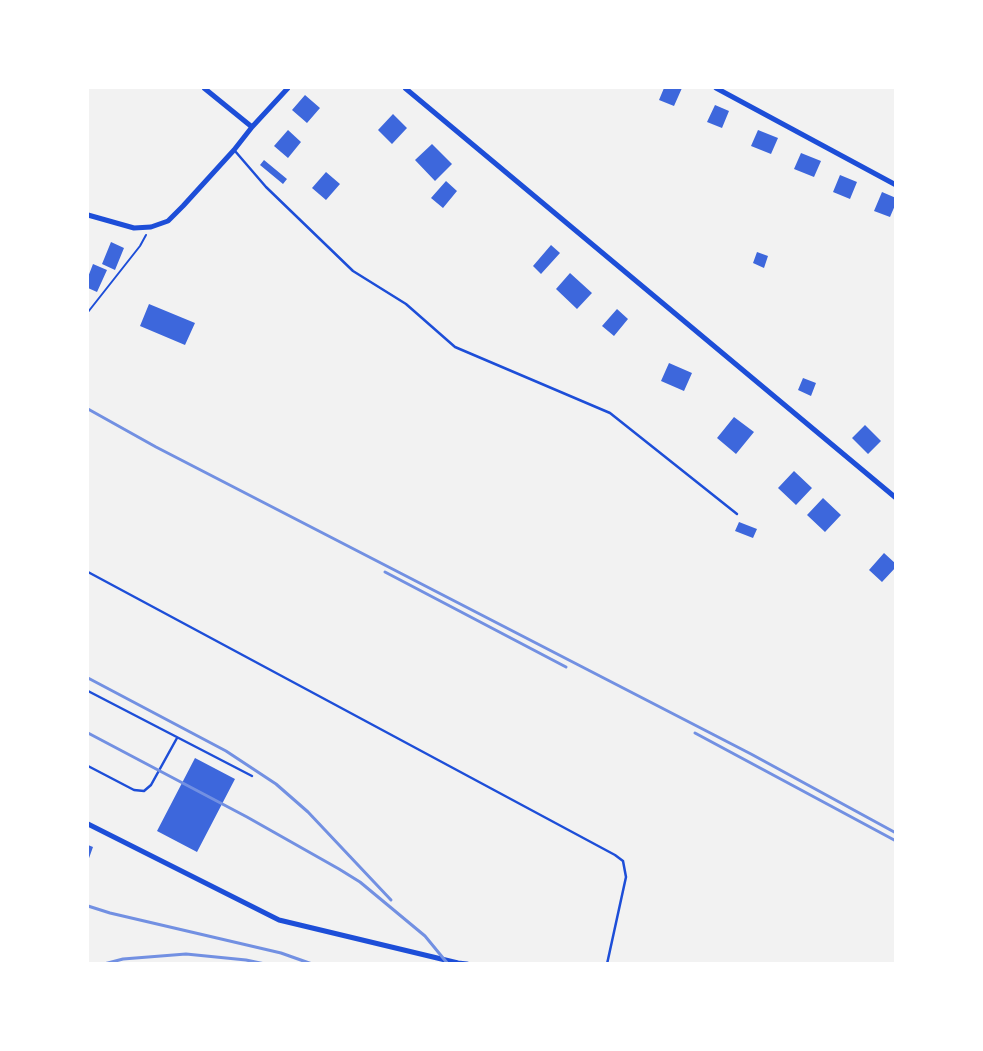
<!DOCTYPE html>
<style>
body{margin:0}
#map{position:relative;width:983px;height:1051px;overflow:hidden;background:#f2f2f2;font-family:"DM Sans",sans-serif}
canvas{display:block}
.frame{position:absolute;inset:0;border:89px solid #fff;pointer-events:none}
</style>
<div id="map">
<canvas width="983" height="1051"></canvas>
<div class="frame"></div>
</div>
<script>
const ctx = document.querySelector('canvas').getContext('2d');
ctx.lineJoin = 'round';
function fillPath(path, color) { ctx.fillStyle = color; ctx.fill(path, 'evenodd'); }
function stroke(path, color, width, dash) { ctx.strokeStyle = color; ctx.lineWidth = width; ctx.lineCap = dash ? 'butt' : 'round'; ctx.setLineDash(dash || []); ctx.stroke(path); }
fillPath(new Path2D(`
 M 664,88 L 682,88 L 674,106 L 659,100 Z
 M 305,95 L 320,108 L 307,123 L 292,110 Z
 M 715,105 L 729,111 L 722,128 L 707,122 Z
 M 393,114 L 407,128 L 392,144 L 378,130 Z
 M 288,130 L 301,142 L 288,158 L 274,146 Z
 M 758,130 L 778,138 L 771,154 L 751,146 Z
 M 432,144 L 452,164 L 435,181 L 415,160 Z
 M 801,153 L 821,161 L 814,177 L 794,169 Z
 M 264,160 L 287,179 L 283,184 L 260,165 Z
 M 326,172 L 340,184 L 326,200 L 312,188 Z
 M 840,175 L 857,182 L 850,199 L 833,192 Z
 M 446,181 L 457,191 L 443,208 L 431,198 Z
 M 882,192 L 896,198 L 896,203 L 890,217 L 874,211 Z
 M 111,242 L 124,248 L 115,270 L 102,264 Z
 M 551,245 L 560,253 L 541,274 L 533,266 Z
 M 757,252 L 768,256 L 764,268 L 753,263 Z
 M 93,264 L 107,270 L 97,292 L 88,288 L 88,277 Z
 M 570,273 L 592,293 L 577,309 L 556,289 Z
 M 149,304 L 195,323 L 185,345 L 140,326 Z
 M 617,309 L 628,319 L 614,336 L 602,326 Z
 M 669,363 L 692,373 L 684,391 L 661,381 Z
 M 803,378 L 816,383 L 811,396 L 798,390 Z
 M 734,417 L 754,432 L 736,454 L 717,438 Z
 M 865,425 L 881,441 L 868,454 L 852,438 Z
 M 794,471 L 812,488 L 796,505 L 778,488 Z
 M 823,498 L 841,515 L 825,532 L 807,515 Z
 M 739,522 L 757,529 L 753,538 L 735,531 Z
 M 884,553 L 896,564 L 896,567 L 882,582 L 869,570 Z
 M 195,758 L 235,779 L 197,852 L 157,831 Z
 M 88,845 L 93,847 L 88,861 Z`), '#3d67dc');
stroke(new Path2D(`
 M 88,312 L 140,246 L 146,235`), '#1d4ed8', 2);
stroke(new Path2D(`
 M 235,151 L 266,187 L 353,271 L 406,304 L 455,347 L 610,413 L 737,514
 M 88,572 L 615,855 L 623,861 L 626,877 L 607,964
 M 88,691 L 252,776
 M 88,766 L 134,790 L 144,791 L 151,785 L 177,738`), '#1d4ed8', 2.5);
stroke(new Path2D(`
 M 204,88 L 252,127
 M 405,88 L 896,498
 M 716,88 L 896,185
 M 88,215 L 134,228 L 151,227 L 168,221 L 183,206 L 234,150 L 252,127 L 288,88
 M 88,824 L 279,920 L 458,963 L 467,964`), '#1d4ed8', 5);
stroke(new Path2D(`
 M 88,409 L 156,447 L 751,754 L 896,833
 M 385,572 L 566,667
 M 88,678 L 226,751 L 276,784 L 308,812 L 391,900
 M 88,733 L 247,817 L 339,869 L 360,882 L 425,936 L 448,964
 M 695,733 L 896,841
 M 88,906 L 110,913 L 281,953 L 312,964
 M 104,964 L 123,959 L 186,954 L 246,960 L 265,964`), '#7290e2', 3);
</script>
